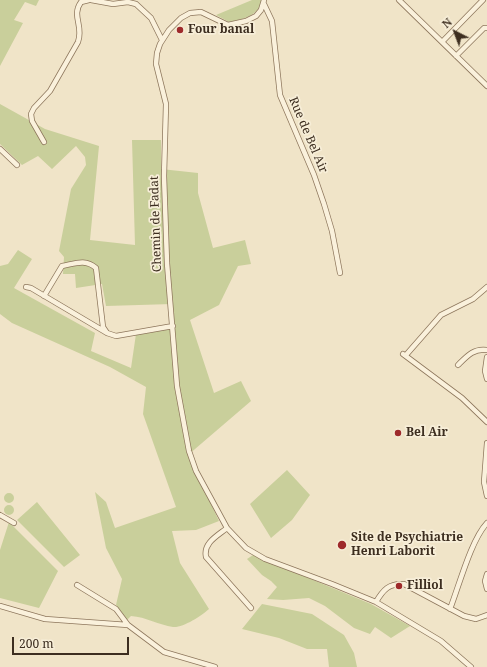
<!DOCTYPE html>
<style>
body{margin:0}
#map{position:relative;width:487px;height:667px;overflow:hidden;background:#f0e4c8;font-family:"Noto Serif",serif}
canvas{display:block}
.north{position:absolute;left:435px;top:12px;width:40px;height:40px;-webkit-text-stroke:3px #f7eed8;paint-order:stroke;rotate:318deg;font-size:11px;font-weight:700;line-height:16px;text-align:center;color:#3d2e20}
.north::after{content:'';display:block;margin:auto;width:14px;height:18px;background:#3d2e20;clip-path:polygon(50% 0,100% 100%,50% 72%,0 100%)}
.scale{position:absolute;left:12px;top:637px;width:117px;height:18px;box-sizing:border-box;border:2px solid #3d2e20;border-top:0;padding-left:5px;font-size:12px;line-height:14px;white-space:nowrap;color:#3d2e20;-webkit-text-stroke:3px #f7eed8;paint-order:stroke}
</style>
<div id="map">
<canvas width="487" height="667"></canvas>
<div class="north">N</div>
<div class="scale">200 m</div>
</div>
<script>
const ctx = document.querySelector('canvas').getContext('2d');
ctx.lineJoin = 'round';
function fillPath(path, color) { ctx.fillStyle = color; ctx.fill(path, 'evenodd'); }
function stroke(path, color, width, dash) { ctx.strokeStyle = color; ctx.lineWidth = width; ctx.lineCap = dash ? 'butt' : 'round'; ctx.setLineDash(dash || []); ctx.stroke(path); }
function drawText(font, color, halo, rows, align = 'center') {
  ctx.font = font + ' "Noto Serif",serif'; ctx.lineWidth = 3.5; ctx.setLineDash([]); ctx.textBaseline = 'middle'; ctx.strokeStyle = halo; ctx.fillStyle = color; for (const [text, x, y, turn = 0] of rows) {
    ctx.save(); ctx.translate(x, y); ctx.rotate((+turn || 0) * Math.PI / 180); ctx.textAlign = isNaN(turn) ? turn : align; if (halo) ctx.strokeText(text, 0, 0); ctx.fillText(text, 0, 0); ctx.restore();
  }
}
fillPath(new Path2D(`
 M 0,0 L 39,0 L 36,6 L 25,2 L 14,20 L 23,23 L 0,66 Z
 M 252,0 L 262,0 C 260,15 242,20 229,22 L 216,15 Z
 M 0,104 L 45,129 L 99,146 L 90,240 L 135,245 L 132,140 L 161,140 L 161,169 L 198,173 L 198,193 L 213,248 L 245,240 L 251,264 L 238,266 L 219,305 L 190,320 L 214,393 L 241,381 L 251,401 L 188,455 L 219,521 L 196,530 L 172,531 L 180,563 L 209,609 C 201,616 183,628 173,627 C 159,625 146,617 131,616 L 127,620 L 116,605 L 122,579 L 106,548 L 95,492 L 106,502 L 115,528 L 176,507 L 143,414 L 146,387 L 110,367 L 12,323 L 0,314 L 0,266 L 8,264 L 18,250 L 32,259 L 14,288 L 95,333 L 91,351 L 131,368 L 136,334 L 175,328 L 172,304 L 106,306 L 102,284 L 76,288 L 75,274 L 63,274 L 64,257 L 59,251 L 71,189 L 86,165 L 85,157 L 76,146 L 52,169 L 38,156 L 22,165 L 0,144 Z
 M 287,470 L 310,495 L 292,520 L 271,538 L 250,504 Z
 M4 498a5 5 0 1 1 10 0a5 5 0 1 1-10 0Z
 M 37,502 L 80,555 L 64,567 L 17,520 Z
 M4 510a5 5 0 1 1 10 0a5 5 0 1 1-10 0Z
 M 9,522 L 58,571 L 39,608 L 0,598 L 0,550 Z
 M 253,555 L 371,604 L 410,626 L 391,638 L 375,627 L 370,634 L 354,628 L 325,606 L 309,598 L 283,600 L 267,599 L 277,587 L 271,581 L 262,575 L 247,559 Z
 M 262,604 L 312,614 L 344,635 L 354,653 L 357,667 L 329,667 L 327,649 L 307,649 L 279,638 L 242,629 Z`), '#c9cf9b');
const minor = new Path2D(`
 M 91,0 L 113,4 L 128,2 L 136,4 L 151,18 L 162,40
 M 264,0 L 261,10 L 256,16 L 246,21 L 228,25 L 201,12 L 190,13 L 181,18 L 169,30 L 160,44 L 157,53 L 156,64 L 166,104 L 164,176 L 167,263 L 177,386 L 189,451 L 196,471 L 227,528 L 246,548 L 265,559 L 332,584 L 376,602 L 441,641 L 471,667
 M 399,0 L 487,86
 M 264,4 L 272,21 L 280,95 L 314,175 L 324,204 L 332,231 L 340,273
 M 442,42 L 483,0
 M 456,56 L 484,28 L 487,28
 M 44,142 L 32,121 L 31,114 L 34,108 L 50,91 L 78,42 C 84,26 71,16 81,2 L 89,0
 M 0,149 L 17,165
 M 26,287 L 31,288 L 107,333
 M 44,296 L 62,266 C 74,264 85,258 96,268 L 103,327 L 107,333 L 116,336 L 173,326
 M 403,354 L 462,398 L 487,422
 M 406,355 L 441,315 L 473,299 L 487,287
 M 487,357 L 485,371 L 487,379
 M 458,365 C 467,356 474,348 487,350
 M 487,443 L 484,482 L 487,496
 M 0,515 L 14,523
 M 227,528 C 217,536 203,543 206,557 L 251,608
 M 487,574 L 485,581 L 487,589
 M 77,585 L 116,609 L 128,625
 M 376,602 C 383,590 389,583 404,584 L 464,616 L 476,619 L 487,615
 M 0,606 L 45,619 L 128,625 L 164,652 L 215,667
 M 450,609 C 459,586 471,540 487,523`);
stroke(minor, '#8d765c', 6);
stroke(minor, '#faf1dc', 4.5);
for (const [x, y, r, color] of [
 [180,30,4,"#9e2a2b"],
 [398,433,4,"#9e2a2b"],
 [342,545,5,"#9e2a2b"],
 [399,586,4,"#9e2a2b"]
]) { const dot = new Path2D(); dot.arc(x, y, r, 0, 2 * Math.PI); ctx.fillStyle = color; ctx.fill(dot); stroke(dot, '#f7eed8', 1.5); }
drawText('bold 12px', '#3d2e20', '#f7eed8', [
 ["Four banal",188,30],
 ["Bel Air",406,433],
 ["Site de Psychiatrie",351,538],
 ["Henri Laborit",351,552],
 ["Filliol",407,586]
], 'left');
drawText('12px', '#3d2e20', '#f7eed8', [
 ["Rue de Bel Air",308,135,67],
 ["Chemin de Fadat",156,224,-92]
]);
</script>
